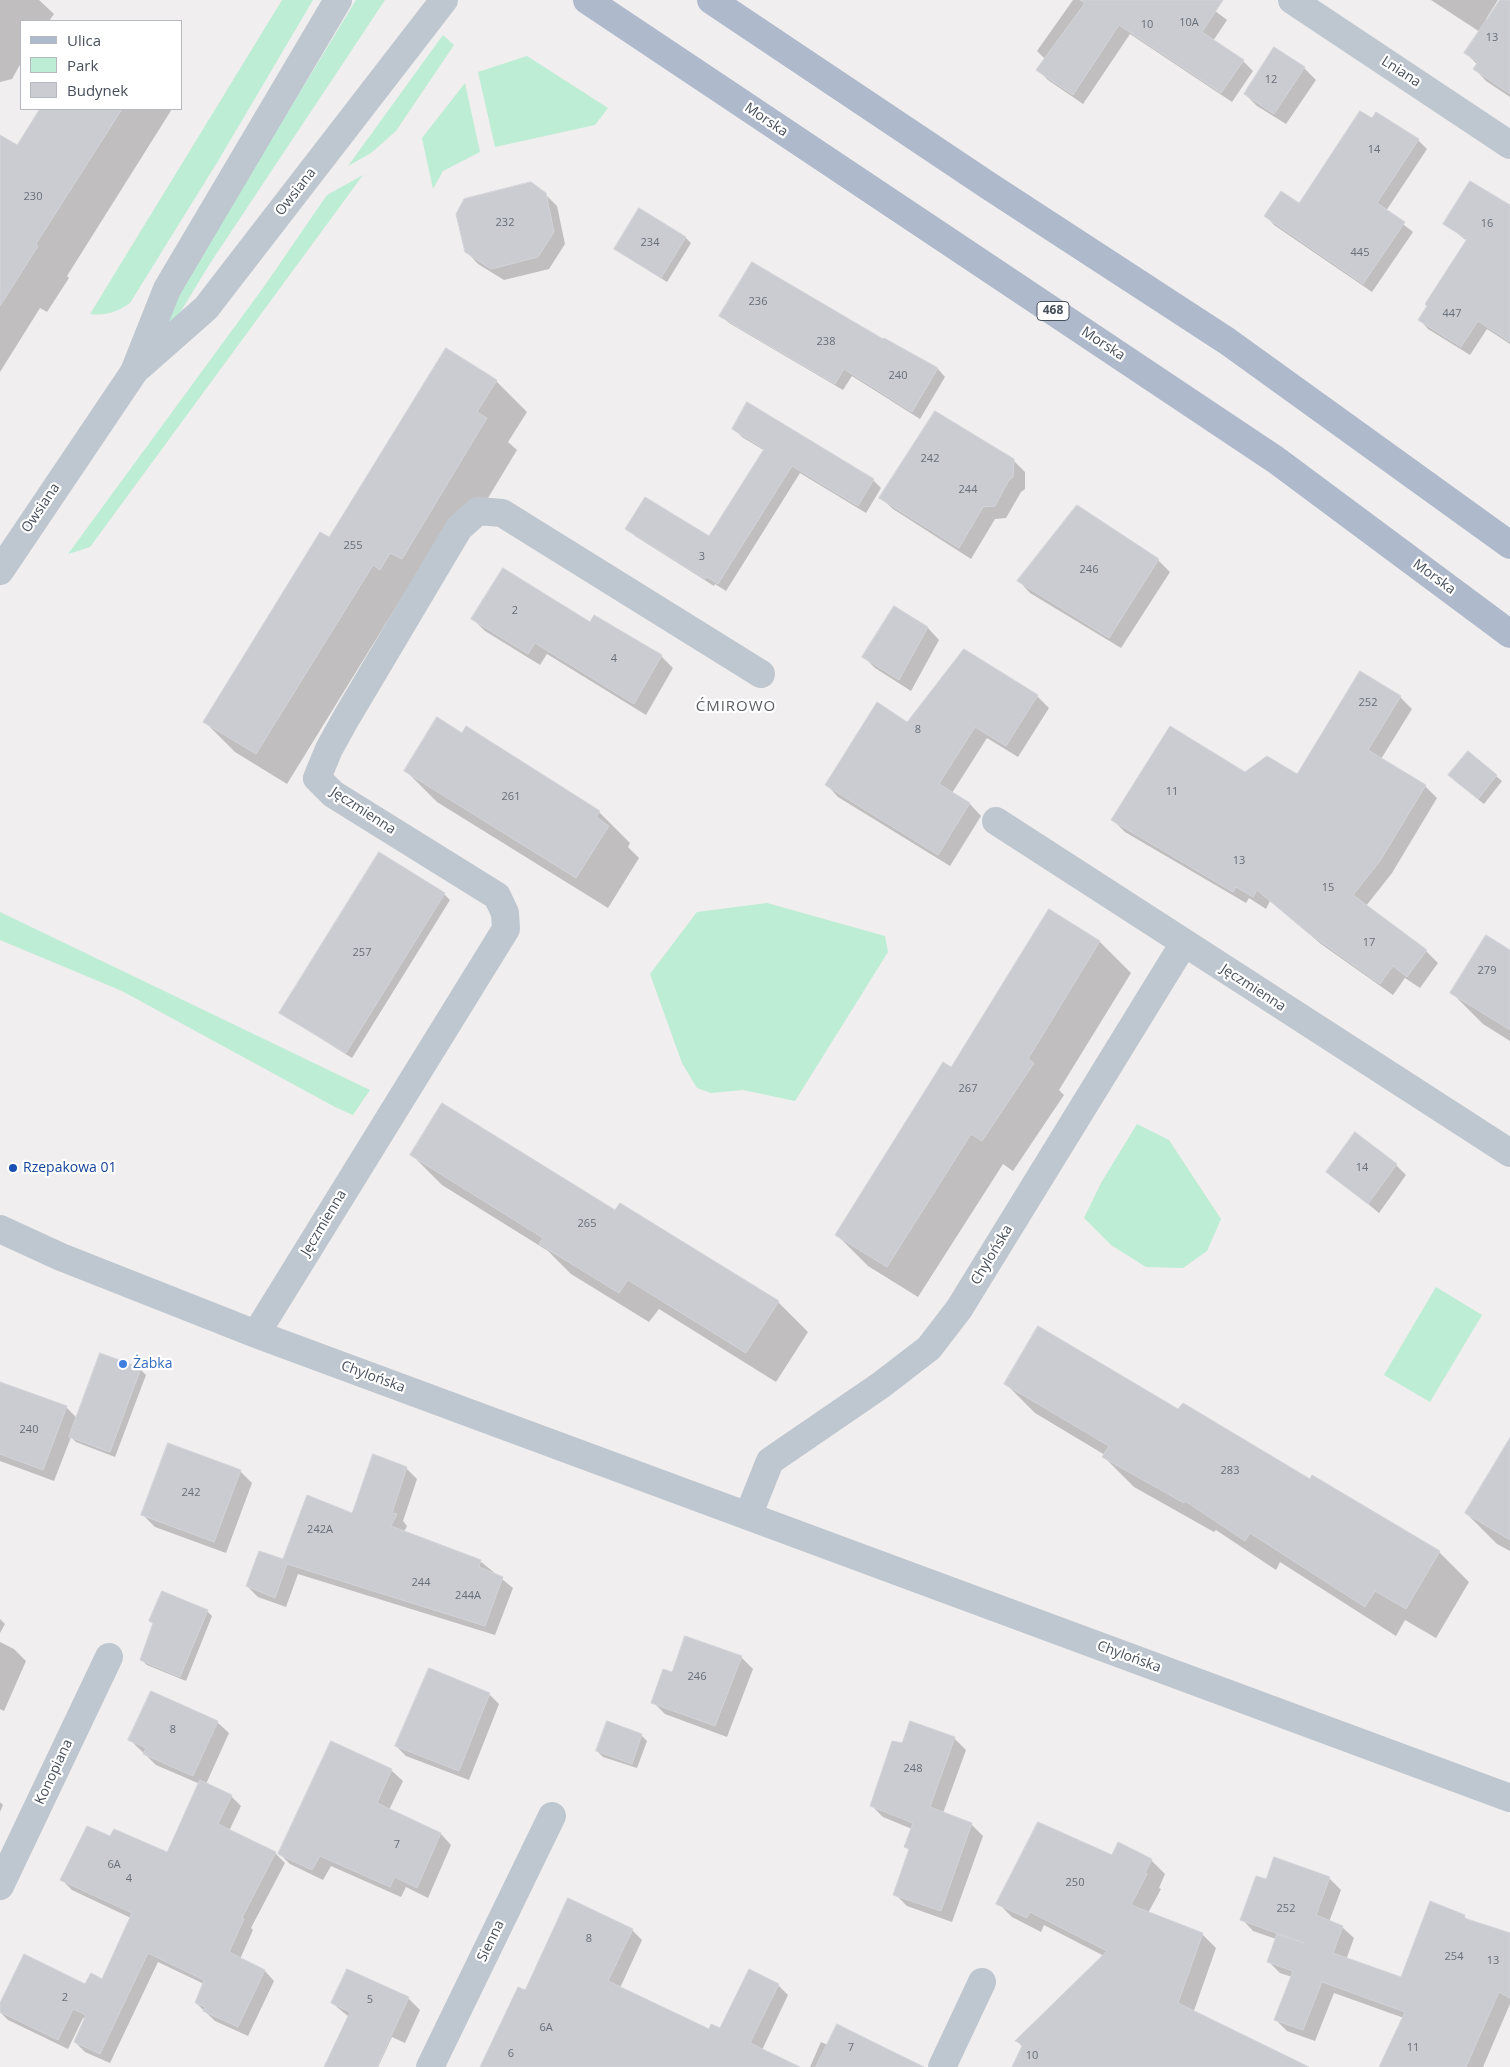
<!DOCTYPE html>
<meta charset="utf-8">
<style>
body{margin:0}
#map{position:relative;width:1510px;height:2067px;overflow:hidden;background:#f0eeee;font-family:"Open Sans",sans-serif}
canvas{display:block}
.legend{position:absolute;left:20px;top:20px;width:162px;height:90px;box-sizing:border-box;background:#fff;border:1px solid #b5b9bd;margin:0;padding:6px 9px;list-style:none;font-size:15px;color:#464f5a}
.legend li{display:flex;align-items:center;gap:10px;height:25px}
.legend b{width:25px;border:1px solid #b5b9bd}
</style>
<div id="map">
<canvas width="1510" height="2067"></canvas>
<ul class="legend">
<li><b style="height:6px;background:#aebacc"></b>Ulica</li>
<li><b style="height:14px;background:#bdedd5"></b>Park</li>
<li><b style="height:14px;background:#caccd2"></b>Budynek</li>
</ul>
</div>
<script>
const ctx = document.querySelector('canvas').getContext('2d');
ctx.lineJoin = 'round';
function fillPath(path, color) { ctx.fillStyle = color; ctx.fill(path, 'evenodd'); }
function stroke(path, color, width, dash) { ctx.strokeStyle = color; ctx.lineWidth = width; ctx.lineCap = dash ? 'butt' : 'round'; ctx.setLineDash(dash || []); ctx.stroke(path); }
function drawText(font, color, halo, rows, align = 'center') {
  ctx.font = font + ' "Open Sans",sans-serif'; ctx.lineWidth = 4.5; ctx.setLineDash([]); ctx.textBaseline = 'middle'; ctx.strokeStyle = halo; ctx.fillStyle = color; for (const [text, x, y, turn = 0] of rows) {
    ctx.save(); ctx.translate(x, y); ctx.rotate((+turn || 0) * Math.PI / 180); ctx.textAlign = isNaN(turn) ? turn : align; if (halo) ctx.strokeText(text, 0, 0); ctx.fillText(text, 0, 0); ctx.restore();
  }
}
fillPath(new Path2D(`
 M 282,0 L 313,0 L 218,161 L 130,303 C 117,312 106,316 90,314 Z
 M 356,0 L 385,0 L 209,265 L 166,336 L 153,334 Z
 M 443,35 L 454,45 L 396,131 L 371,153 L 348,166 Z
 M 527,56 L 608,108 L 595,125 L 495,147 L 478,72 Z
 M 465,83 L 480,152 L 443,171 L 433,189 L 422,138 Z
 M 363,175 L 90,547 L 68,554 L 263,288 L 327,195 Z
 M 767,903 L 885,936 L 888,952 L 795,1101 L 743,1090 L 711,1093 L 697,1088 L 682,1063 L 650,974 L 697,912 Z
 M 0,912 L 370,1090 L 353,1115 L 335,1107 L 122,991 L 0,940 Z
 M 1137,1124 L 1169,1140 L 1221,1219 L 1207,1251 L 1183,1268 L 1146,1267 L 1111,1245 L 1084,1218 L 1101,1183 Z
 M 1436,1287 L 1482,1315 L 1430,1402 L 1384,1375 Z`), '#bdedd5');
fillPath(new Path2D(`
 M 0,0 L 39,0 L 54,14 L 49,21 L 21,21 L 21,63 L 12,79 L 0,82 Z
 M 1073,0 L 1201,0 L 1227,20 L 1213,41 L 1243,61 L 1253,71 L 1232,102 L 1130,34 L 1083,104 L 1048,80 L 1038,70 L 1045,59 L 1037,51 Z
 M 1431,0 L 1498,0 L 1486,19 L 1510,25 L 1510,97 L 1486,81 L 1475,69 L 1478,65 L 1466,53 L 1480,32 Z
 M 1304,68 L 1316,80 L 1286,124 L 1257,106 L 1245,94 Z
 M 41,109 L 172,109 L 67,276 L 69,278 L 47,312 L 40,308 L 0,372 L 0,137 L 17,147 Z
 M 1377,114 L 1418,140 L 1427,149 L 1386,211 L 1413,232 L 1372,292 L 1274,225 L 1266,216 L 1300,204 Z
 M 545,194 L 557,206 L 565,244 L 549,269 L 504,280 L 478,264 L 466,251 Z
 M 1510,206 L 1510,344 L 1487,329 L 1470,355 L 1428,329 L 1420,320 L 1467,241 L 1444,223 Z
 M 686,238 L 691,243 L 667,282 L 615,249 Z
 M 721,316 L 883,341 L 884,339 L 938,369 L 945,377 L 920,419 L 852,376 L 843,390 L 729,323 Z
 M 496,381 L 527,412 L 508,442 L 517,450 L 433,589 L 404,594 L 287,784 L 235,752 L 204,721 L 329,538 Z
 M 747,404 L 873,480 L 881,488 L 866,513 L 800,473 L 726,591 L 715,584 L 714,586 L 635,536 L 627,528 L 709,538 L 765,451 L 742,437 L 734,429 Z
 M 1013,460 L 1025,472 L 1025,489 L 1021,492 L 1006,518 L 995,519 L 971,559 L 893,509 L 881,498 Z
 M 1158,560 L 1170,572 L 1121,648 L 1030,593 L 1019,581 Z
 M 894,607 L 928,628 L 939,640 L 911,691 L 875,668 L 864,657 Z
 M 473,619 L 590,624 L 661,656 L 673,668 L 646,715 L 547,654 L 540,665 L 485,631 Z
 M 1037,696 L 1049,708 L 1018,757 L 987,738 L 952,793 L 970,804 L 981,816 L 950,866 L 838,797 L 827,785 L 907,723 Z
 M 1400,697 L 1412,709 L 1381,759 L 1425,786 L 1437,798 L 1392,873 L 1366,906 L 1426,951 L 1438,963 L 1420,988 L 1405,978 L 1393,995 L 1321,944 L 1270,901 L 1266,909 L 1249,898 L 1246,903 L 1125,832 L 1113,820 L 1245,773 L 1298,775 Z
 M 466,728 L 599,812 L 630,843 L 628,847 L 639,858 L 608,908 L 437,802 L 405,770 L 462,734 Z
 M 1468,753 L 1502,781 L 1484,804 L 1455,781 Z
 M 444,894 L 450,900 L 352,1058 L 280,1013 Z
 M 1050,911 L 1100,942 L 1131,973 L 1059,1090 L 1064,1095 L 1013,1171 L 1003,1164 L 918,1297 L 868,1266 L 837,1235 L 951,1068 Z
 M 1510,951 L 1510,1041 L 1483,1024 L 1452,993 Z
 M 412,1155 L 616,1212 L 778,1302 L 808,1332 L 776,1382 L 659,1309 L 649,1322 L 571,1274 L 548,1251 L 442,1185 Z
 M 1396,1165 L 1406,1175 L 1379,1213 L 1328,1171 Z
 M 140,1369 L 146,1375 L 115,1457 L 76,1442 L 71,1437 L 54,1481 L 0,1461 L 0,1383 L 66,1407 L 77,1418 Z
 M 1005,1383 L 1179,1411 L 1310,1481 L 1312,1476 L 1439,1552 L 1469,1582 L 1436,1638 L 1405,1620 L 1396,1636 L 1280,1562 L 1276,1570 L 1216,1530 L 1214,1532 L 1134,1487 L 1104,1457 L 1105,1455 L 1035,1413 Z
 M 1510,1441 L 1510,1551 L 1497,1544 L 1466,1513 Z
 M 406,1468 L 417,1479 L 403,1521 L 407,1526 L 404,1532 L 480,1561 L 513,1588 L 495,1635 L 298,1574 L 286,1607 L 258,1597 L 247,1586 L 353,1514 Z
 M 240,1471 L 252,1483 L 226,1553 L 155,1527 L 143,1515 Z
 M 207,1611 L 212,1616 L 186,1681 L 147,1665 L 141,1660 L 154,1624 L 150,1621 Z
 M 0,1619 L 5,1624 L 0,1633 Z
 M 0,1642 L 14,1649 L 26,1661 L 4,1711 L 0,1709 Z
 M 741,1657 L 753,1669 L 727,1737 L 665,1714 L 653,1702 Z
 M 489,1694 L 499,1704 L 469,1780 L 406,1756 L 396,1746 Z
 M 217,1722 L 229,1733 L 206,1784 L 231,1796 L 241,1806 L 229,1831 L 275,1853 L 285,1863 L 251,1928 L 253,1930 L 240,1959 L 265,1971 L 274,1981 L 248,2036 L 215,2021 L 196,2003 L 204,1984 L 158,1962 L 110,2063 L 85,2052 L 75,2042 L 86,2018 L 83,2018 L 68,2049 L 8,2020 L 0,2012 L 0,2006 L 103,1980 L 131,1918 L 72,1890 L 62,1880 L 111,1838 L 168,1853 L 200,1784 L 156,1765 L 130,1740 Z
 M 641,1735 L 647,1741 L 637,1768 L 603,1757 L 597,1751 Z
 M 954,1738 L 966,1750 L 943,1813 L 971,1824 L 983,1836 L 952,1922 L 907,1906 L 895,1894 L 910,1850 L 906,1846 L 912,1829 L 883,1817 L 871,1805 Z
 M 332,1743 L 392,1771 L 403,1781 L 389,1810 L 441,1834 L 451,1845 L 428,1898 L 406,1887 L 401,1897 L 331,1866 L 323,1880 L 290,1864 L 279,1853 Z
 M 0,1802 L 3,1805 L 0,1812 Z
 M 1112,1856 L 1151,1860 L 1165,1874 L 1159,1888 L 1161,1889 L 1148,1913 L 1202,1934 L 1216,1948 L 1190,2022 L 1163,2067 L 1013,2067 L 1023,2047 L 1017,2041 L 1104,1956 L 1044,1925 L 1041,1932 L 1012,1917 L 998,1903 Z
 M 1329,1878 L 1341,1890 L 1329,1922 L 1342,1927 L 1354,1938 L 1346,1960 L 1401,1979 L 1464,1916 L 1469,1921 L 1510,1934 L 1510,2004 L 1483,2067 L 1380,2067 L 1404,2018 L 1334,1993 L 1315,2041 L 1287,2031 L 1276,2020 L 1292,1977 L 1280,1973 L 1268,1961 L 1276,1939 L 1253,1931 L 1242,1919 L 1267,1880 Z
 M 632,1930 L 642,1940 L 620,1988 L 710,2030 L 720,2030 L 778,1985 L 788,1995 L 762,2050 L 797,2067 L 482,2067 L 525,1992 Z
 M 408,1998 L 420,2010 L 405,2043 L 392,2037 L 378,2067 L 326,2067 L 349,2017 L 332,2003 Z
 M 821,2042 L 828,2045 L 908,2067 L 810,2067 Z`), '#0003');
const building = new Path2D(`
 M 1080,0 L 1223,0 L 1202,32 L 1244,60 L 1221,93 L 1119,25 L 1073,95 L 1036,70 L 1085,3 Z
 M 1500,0 L 1510,0 L 1510,94 L 1473,69 L 1478,62 L 1464,53 Z
 M 1274,47 L 1305,67 L 1274,114 L 1244,94 Z
 M 40,109 L 122,109 L 36,244 L 38,246 L 0,306 L 0,135 L 17,145 Z
 M 1360,111 L 1372,118 L 1376,112 L 1419,139 L 1377,203 L 1405,222 L 1363,284 L 1264,216 L 1281,191 L 1299,203 Z
 M 1470,181 L 1510,205 L 1510,342 L 1478,321 L 1461,347 L 1418,320 L 1427,306 L 1425,304 L 1467,239 L 1443,224 Z
 M 531,182 L 546,193 L 554,232 L 538,257 L 491,269 L 465,252 L 456,214 L 464,199 Z
 M 639,208 L 686,237 L 661,278 L 614,249 Z
 M 752,262 L 883,339 L 884,338 L 938,368 L 912,412 L 844,369 L 835,384 L 719,316 Z
 M 446,348 L 497,380 L 477,412 L 487,418 L 402,559 L 390,553 L 380,570 L 373,565 L 256,754 L 203,722 L 320,532 L 329,537 Z
 M 747,402 L 874,479 L 858,506 L 792,466 L 718,584 L 707,577 L 705,579 L 625,529 L 645,497 L 709,536 L 764,449 L 732,429 Z
 M 935,411 L 1014,459 L 1013,477 L 1009,480 L 995,506 L 983,507 L 959,548 L 879,498 Z
 M 1077,505 L 1159,559 L 1109,638 L 1017,581 Z
 M 503,568 L 590,622 L 594,615 L 662,655 L 634,704 L 535,643 L 528,654 L 471,619 Z
 M 894,606 L 928,627 L 899,680 L 862,657 Z
 M 964,649 L 1038,695 L 1006,746 L 975,727 L 939,784 L 970,803 L 938,855 L 825,785 L 877,702 L 907,722 Z
 M 1360,671 L 1401,696 L 1368,750 L 1426,785 L 1380,861 L 1353,895 L 1427,950 L 1407,977 L 1393,966 L 1380,984 L 1307,932 L 1257,890 L 1253,897 L 1236,887 L 1233,892 L 1111,820 L 1170,726 L 1245,772 L 1267,756 L 1297,774 Z
 M 437,717 L 462,733 L 466,726 L 600,811 L 596,817 L 609,826 L 576,878 L 404,771 Z
 M 1468,751 L 1497,775 L 1478,799 L 1448,775 Z
 M 379,852 L 445,893 L 346,1053 L 279,1013 Z
 M 1049,909 L 1100,941 L 1028,1059 L 1034,1063 L 982,1141 L 971,1134 L 887,1267 L 835,1235 L 943,1062 L 951,1067 Z
 M 1486,935 L 1510,950 L 1510,1030 L 1450,993 Z
 M 442,1103 L 615,1210 L 620,1203 L 779,1301 L 746,1353 L 628,1280 L 619,1293 L 539,1244 L 543,1238 L 410,1155 Z
 M 1355,1132 L 1397,1164 L 1368,1204 L 1326,1172 Z
 M 1038,1326 L 1178,1409 L 1183,1403 L 1310,1479 L 1312,1475 L 1440,1551 L 1406,1609 L 1375,1591 L 1365,1607 L 1250,1533 L 1245,1541 L 1185,1501 L 1184,1503 L 1102,1457 L 1109,1446 L 1004,1384 Z
 M 100,1353 L 141,1368 L 110,1452 L 69,1437 Z
 M 0,1382 L 67,1406 L 43,1470 L 0,1454 Z
 M 1510,1438 L 1510,1540 L 1465,1513 Z
 M 168,1443 L 241,1470 L 214,1542 L 141,1515 Z
 M 373,1454 L 407,1467 L 392,1513 L 397,1514 L 391,1526 L 481,1560 L 479,1567 L 503,1577 L 485,1626 L 287,1564 L 275,1598 L 246,1586 L 259,1551 L 283,1559 L 307,1495 L 352,1513 Z
 M 162,1591 L 208,1610 L 180,1677 L 140,1660 L 153,1623 L 149,1621 Z
 M 685,1636 L 742,1656 L 715,1726 L 651,1703 L 663,1669 L 672,1672 Z
 M 429,1668 L 490,1693 L 459,1771 L 395,1746 Z
 M 151,1691 L 218,1721 L 193,1776 L 143,1754 L 146,1748 L 128,1740 Z
 M 607,1721 L 642,1734 L 632,1764 L 596,1751 Z
 M 910,1721 L 955,1737 L 930,1807 L 972,1823 L 941,1911 L 893,1895 L 909,1849 L 904,1847 L 913,1823 L 870,1806 L 892,1741 L 902,1743 Z
 M 331,1741 L 392,1769 L 377,1803 L 441,1833 L 417,1888 L 395,1877 L 390,1887 L 320,1856 L 312,1870 L 278,1854 Z
 M 200,1780 L 232,1795 L 218,1824 L 276,1852 L 242,1918 L 244,1919 L 229,1952 L 265,1970 L 238,2027 L 203,2011 L 205,2007 L 195,2003 L 204,1980 L 148,1953 L 100,2054 L 74,2042 L 86,2015 L 73,2009 L 58,2040 L 0,2012 L 0,2003 L 24,1954 L 85,1984 L 91,1973 L 102,1979 L 132,1913 L 60,1880 L 87,1826 L 110,1836 L 114,1829 L 167,1852 Z
 M 1038,1822 L 1112,1855 L 1118,1842 L 1152,1859 L 1145,1873 L 1147,1874 L 1131,1905 L 1203,1933 L 1178,2003 L 1309,2067 L 1012,2067 L 1023,2044 L 1015,2041 L 1107,1951 L 1030,1912 L 1027,1918 L 996,1904 Z
 M 1274,1857 L 1330,1877 L 1316,1915 L 1343,1926 L 1333,1953 L 1401,1977 L 1430,1901 L 1465,1915 L 1464,1918 L 1510,1933 L 1510,1998 L 1499,1992 L 1466,2067 L 1379,2067 L 1405,2012 L 1322,1982 L 1303,2030 L 1274,2020 L 1293,1971 L 1267,1962 L 1277,1934 L 1304,1943 L 1240,1920 L 1256,1876 L 1266,1879 Z
 M 568,1898 L 633,1929 L 608,1981 L 709,2029 L 711,2024 L 720,2028 L 749,1969 L 779,1984 L 750,2043 L 800,2067 L 480,2067 L 518,1987 L 525,1990 Z
 M 347,1969 L 409,1997 L 377,2067 L 324,2067 L 350,2012 L 331,2003 Z
 M 837,2024 L 871,2041 L 924,2067 L 816,2067 Z`);
fillPath(building, '#caccd2');
stroke(building, '#d2d3d9', 1);
stroke(new Path2D(`
 M 1292,0 L 1510,145
 M 996,821 L 1510,1153
 M 0,1229 L 61,1257 L 256,1334 L 1510,1798
 M 256,1334 L 506,929 L 505,913 L 497,896 L 333,794 L 317,778 L 329,749 L 345,720 L 459,528 L 478,511 L 502,513 L 761,674
 M 748,1516 L 770,1461 L 881,1385 L 929,1348 L 959,1309 L 1184,943
 M 0,1886 L 109,1657
 M 430,2067 L 552,1816
 M 942,2067 L 982,1982`), '#bec6cf', 28);
stroke(new Path2D(`
 M 139,367 L 206,308 L 444,0
 M 0,571 L 134,372 L 167,289 L 338,0`), '#bec6cf', 28);
stroke(new Path2D(`
 M 587,0 L 1276,460 L 1510,634
 M 711,0 L 989,186 L 1227,341 L 1510,545`), '#aebacc', 28);
for (const [x, y, r, color] of [
 [13,1168,5,"#1a4fb4"],
 [123,1364,5,"#3f7fe0"]
]) { const dot = new Path2D(); dot.arc(x, y, r, 0, 2 * Math.PI); ctx.fillStyle = color; ctx.fill(dot); stroke(dot, '#fff', 2); }
drawText('11px', '#676e78', null, [
 ["10A",1189,23],
 ["10",1147,25],
 ["13",1492,38],
 ["12",1271,80],
 ["14",1374,150],
 ["230",33,197],
 ["232",505,223],
 ["16",1487,224],
 ["234",650,243],
 ["445",1360,253],
 ["236",758,302],
 ["447",1452,314],
 ["238",826,342],
 ["240",898,376],
 ["242",930,459],
 ["244",968,490],
 ["255",353,546],
 ["3",702,557],
 ["246",1089,570],
 ["2",515,611],
 ["4",614,659],
 ["252",1368,703],
 ["8",918,730],
 ["11",1172,792],
 ["261",511,797],
 ["13",1239,861],
 ["15",1328,888],
 ["17",1369,943],
 ["257",362,953],
 ["279",1487,971],
 ["267",968,1089],
 ["14",1362,1168],
 ["265",587,1224],
 ["240",29,1430],
 ["283",1230,1471],
 ["242",191,1493],
 ["242A",320,1530],
 ["244",421,1583],
 ["244A",468,1596],
 ["246",697,1677],
 ["8",173,1730],
 ["248",913,1769],
 ["7",397,1845],
 ["6A",114,1865],
 ["4",129,1879],
 ["250",1075,1883],
 ["252",1286,1909],
 ["8",589,1939],
 ["254",1454,1957],
 ["13",1493,1961],
 ["2",65,1998],
 ["5",370,2000],
 ["6A",546,2028],
 ["7",851,2048],
 ["11",1413,2048],
 ["6",511,2054],
 ["10",1032,2056]
]);
for (const [x, y, w] of [
 [1053,311,32]
]) { const box = new Path2D(); box.roundRect(x - w / 2, y - 9.5, w, 19, 4); ctx.fillStyle = '#fff'; ctx.fill(box); stroke(box, '#464f5a', 1); }
drawText('bold 12px', '#464f5a', null, [
 ["468",1053,311]
]);
drawText('14px', '#464f5a', '#fff', [
 ["Lniana",1401,72,33],
 ["Morska",766,120,34],
 ["Owsiana",296,192,-52],
 ["Morska",1103,344,33],
 ["Owsiana",41,508,-56],
 ["Morska",1434,577,36],
 ["Jęczmienna",363,811,33],
 ["Jęczmienna",1253,988,33],
 ["Jęczmienna",324,1223,-59],
 ["Chylońska",992,1255,-59],
 ["Chylońska",373,1377,20],
 ["Chylońska",1129,1657,20],
 ["Konopiana",54,1772,-65],
 ["Sienna",491,1941,-64]
]);
drawText('14px', '#164399', '#fff', [
 ["Rzepakowa 01",23,1168]
], 'left');
drawText('14px', '#366cbe', '#fff', [
 ["Żabka",133,1364]
], 'left');
ctx.letterSpacing = '1px';
drawText('15px', '#5a5d62', '#fff', [
 ["ĆMIROWO",736,707]
]);
ctx.letterSpacing = '0px';
</script>
